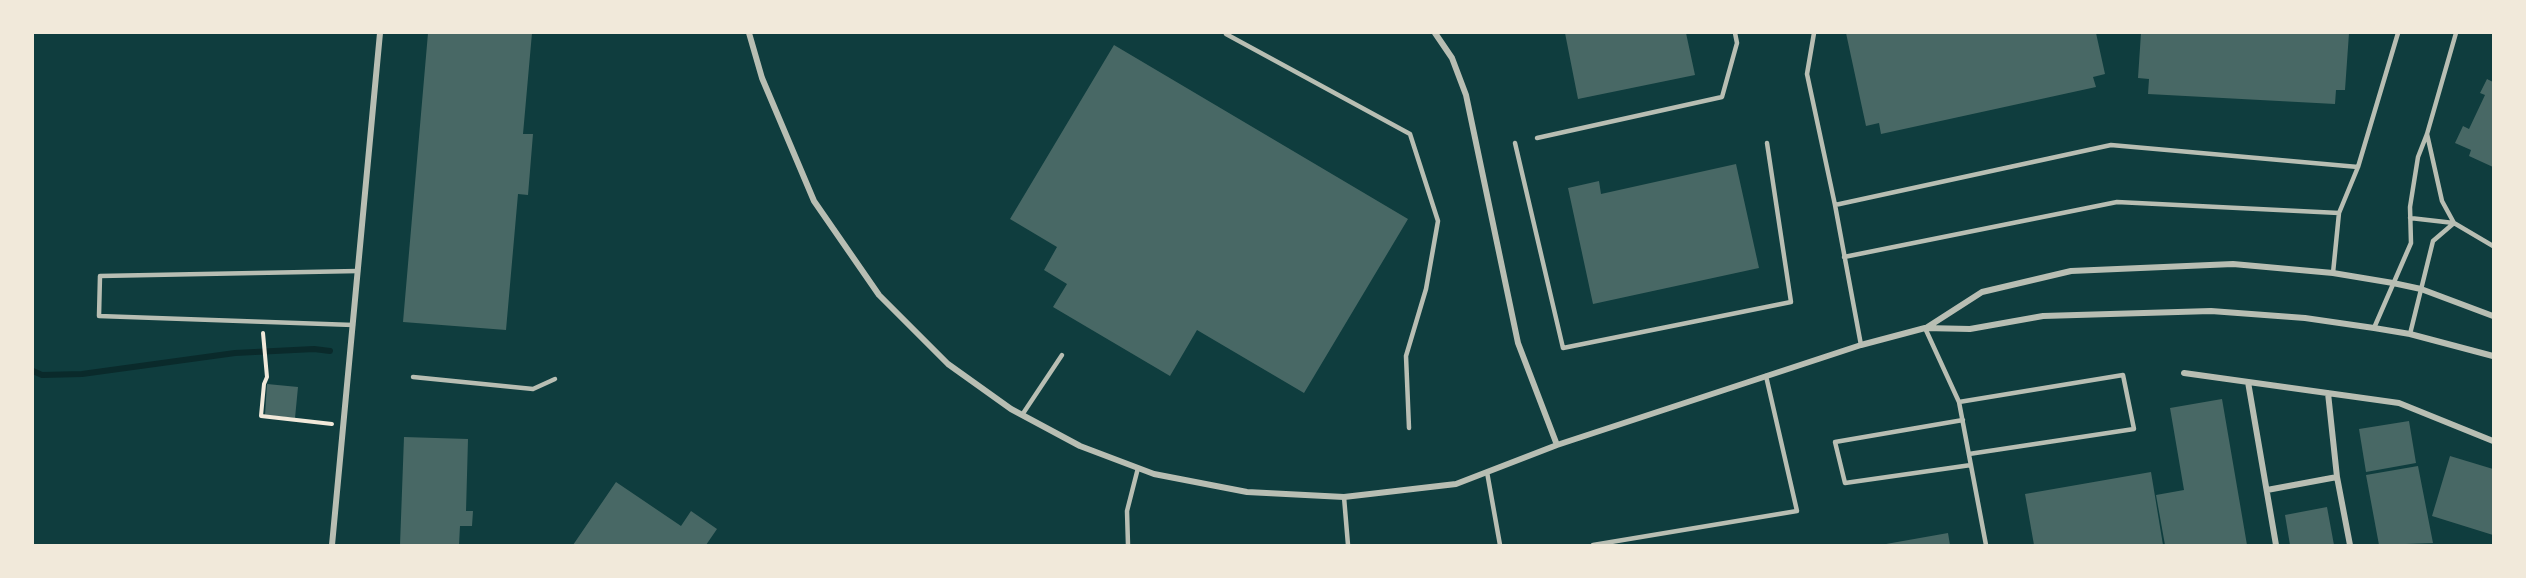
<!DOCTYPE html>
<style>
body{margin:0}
#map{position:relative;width:2526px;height:578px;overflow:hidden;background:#0f3d3e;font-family:Manrope,sans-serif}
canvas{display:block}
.frame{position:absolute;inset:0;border:34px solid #f1e9da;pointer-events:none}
</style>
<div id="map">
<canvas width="2526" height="578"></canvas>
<div class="frame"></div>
</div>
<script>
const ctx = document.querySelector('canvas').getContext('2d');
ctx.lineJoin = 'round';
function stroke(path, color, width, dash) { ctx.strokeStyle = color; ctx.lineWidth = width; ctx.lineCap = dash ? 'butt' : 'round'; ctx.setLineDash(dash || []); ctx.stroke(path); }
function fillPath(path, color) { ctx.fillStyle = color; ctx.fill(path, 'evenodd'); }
stroke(new Path2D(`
 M 33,371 L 42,375 L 82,374 L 235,353 L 314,349 L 330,351`), '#0a2a2b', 6);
fillPath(new Path2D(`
 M 428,33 L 532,33 L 523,134 L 533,134 L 528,195 L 518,194 L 506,330 L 403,322 Z
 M 1565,33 L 1686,33 L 1695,75 L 1578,99 Z
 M 1846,33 L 2096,33 L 2105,74 L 2093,77 L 2096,87 L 1881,134 L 1879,123 L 1866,126 Z
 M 2141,33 L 2349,33 L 2345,90 L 2336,90 L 2335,104 L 2148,94 L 2149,79 L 2138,78 Z
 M 1114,45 L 1408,219 L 1304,393 L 1197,330 L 1170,376 L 1053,307 L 1067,284 L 1044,270 L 1057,247 L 1010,219 Z
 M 2487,79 L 2493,82 L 2493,167 L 2469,156 L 2471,150 L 2455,143 L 2463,126 L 2469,129 L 2485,95 L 2480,93 Z
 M 1736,164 L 1759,268 L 1593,304 L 1568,188 L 1599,181 L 1601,194 Z
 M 267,384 L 298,387 L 295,418 L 265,415 Z
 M 2222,399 L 2247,545 L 2165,545 L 2156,495 L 2184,490 L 2170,408 Z
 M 2409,421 L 2416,463 L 2366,472 L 2359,429 Z
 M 404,437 L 468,439 L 466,511 L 473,511 L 472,526 L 460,526 L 459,545 L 400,545 Z
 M 2450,456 L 2493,469 L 2493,535 L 2432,516 Z
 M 2418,466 L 2433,543 L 2379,545 L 2366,475 Z
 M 2151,472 L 2163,545 L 2034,545 L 2025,494 Z
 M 616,482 L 681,526 L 691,511 L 717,529 L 706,545 L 573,545 Z
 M 2327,507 L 2334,545 L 2290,545 L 2285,515 Z
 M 1948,533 L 1950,545 L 1886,545 L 1886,544 Z`), '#486865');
stroke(new Path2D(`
 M 263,333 L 267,377 L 264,384 L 261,416 L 332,424`), '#f1e9da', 4);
stroke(new Path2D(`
 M 1814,33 L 1807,74 L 1835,205
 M 1226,34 L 1410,134 L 1438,221 L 1426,289 L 1406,356 L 1409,428
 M 2427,134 L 2442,201 L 2454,223
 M 1537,138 L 1722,97 L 1737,43 L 1735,33
 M 1515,143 L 1563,348 L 1791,302 L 1767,143
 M 2410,218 L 2454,223 L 2493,246
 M 1844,257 L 2117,202 L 2339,213 L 2358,167
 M 2333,273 L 2339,213
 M 353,325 L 99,316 L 100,276 L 358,271
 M 1925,328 L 1959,402 L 1986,545
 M 2374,328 L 2411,243 L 2410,207 L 2418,157 L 2427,134 L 2456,33
 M 2410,334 L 2433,241 L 2454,223
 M 1861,345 L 1835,205 L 2111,145 L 2358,167 L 2398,33
 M 413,377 L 533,389 L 555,379
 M 1959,402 L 2123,375 L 2134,429 L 1969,454
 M 1022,415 L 1062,355
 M 1963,420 L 1835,442 L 1845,483 L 1971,465
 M 1487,472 L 1500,545
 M 1344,497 L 1348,545
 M 1128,545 L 1127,511 L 1138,468
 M 1593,545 L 1797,511 L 1766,376`), '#b8beb3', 4.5);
stroke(new Path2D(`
 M 749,33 L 762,78 L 814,201 L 879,295 L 948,364 L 1011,409 L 1080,446 L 1154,474 L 1247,492 L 1344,497 L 1456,484 L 1557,445 L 1861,345 L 1925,328 L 1970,329 L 2043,316 L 2211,311 L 2305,318 L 2374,328 L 2410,334 L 2493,356
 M 1435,33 L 1452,58 L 1466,95 L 1518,343 L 1557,445
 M 1926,328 L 1982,292 L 2071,271 L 2233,264 L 2333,273 L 2393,283 L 2421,289 L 2493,316
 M 2184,373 L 2399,403 L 2493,441
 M 2248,382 L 2276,545
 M 2337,477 L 2350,545
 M 2267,490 L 2337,477 L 2328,393
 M 332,545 L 380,33`), '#b8beb3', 6);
</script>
